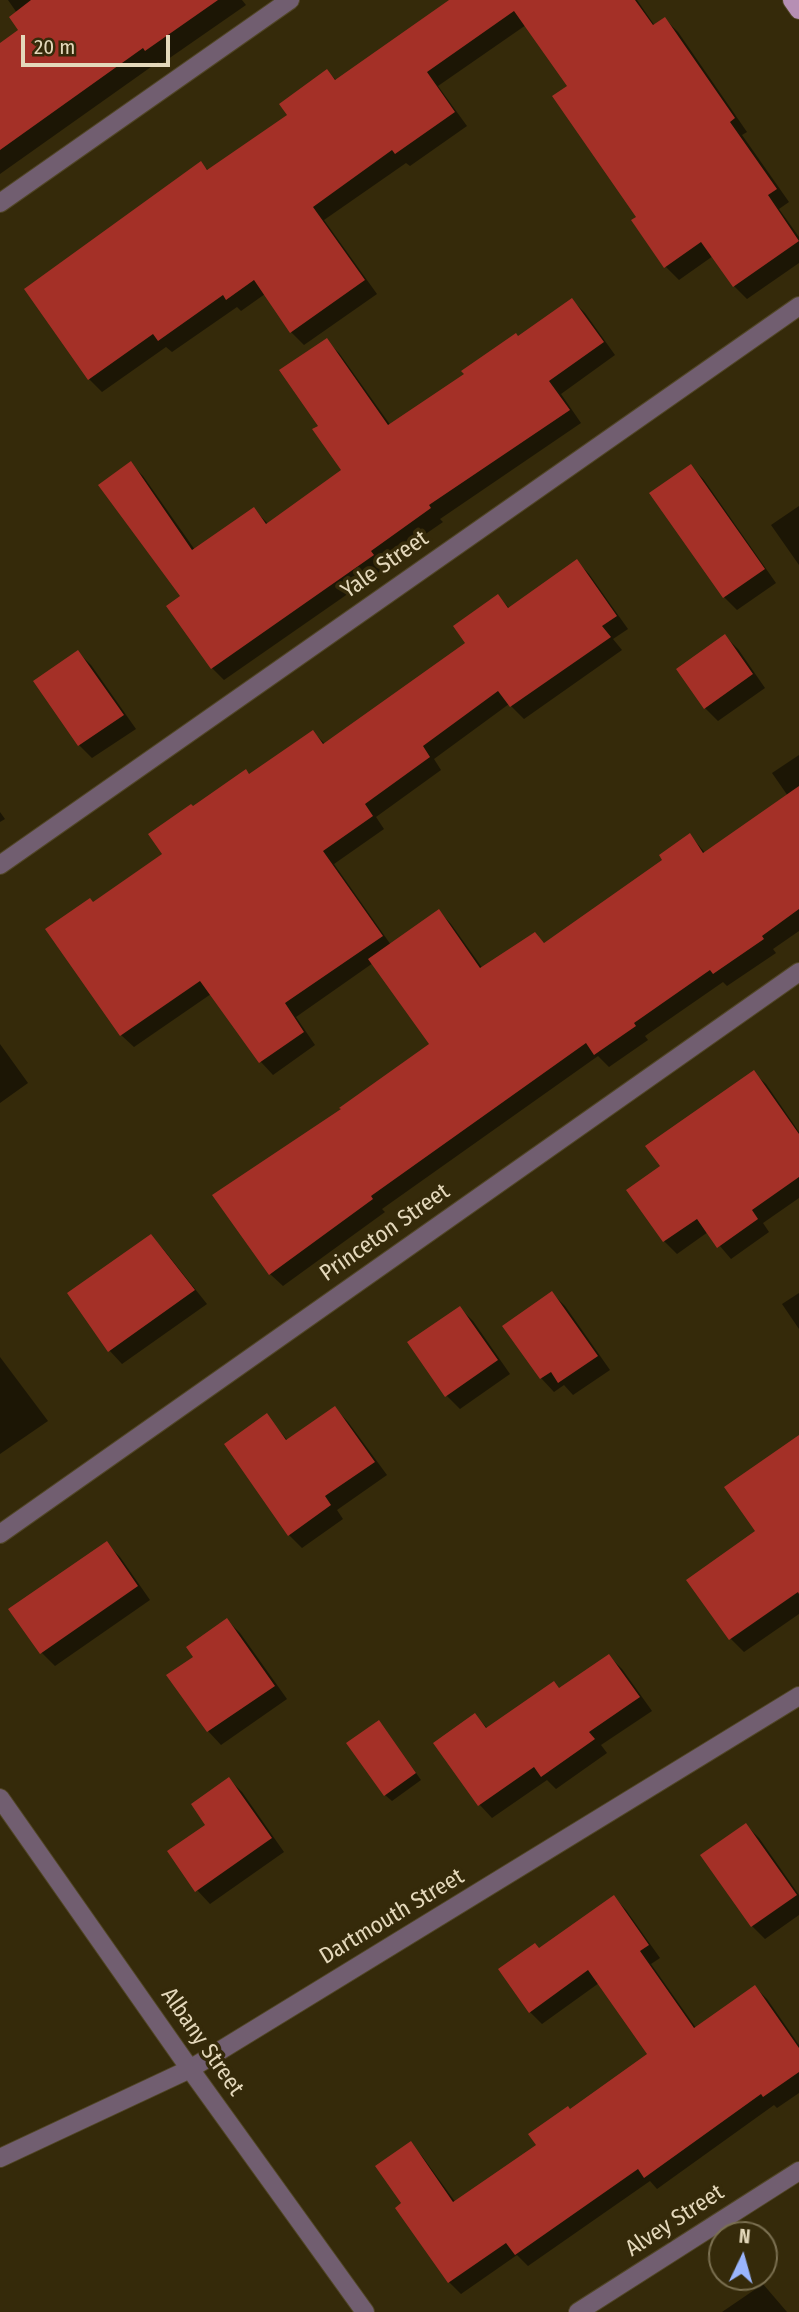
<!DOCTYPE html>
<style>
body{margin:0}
#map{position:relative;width:799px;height:2312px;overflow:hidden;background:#352a0a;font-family:"Fira Sans Condensed",sans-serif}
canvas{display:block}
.north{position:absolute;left:708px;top:2221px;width:70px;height:70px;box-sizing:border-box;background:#352a0a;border:2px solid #7b7051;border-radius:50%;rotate:5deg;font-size:19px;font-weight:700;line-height:28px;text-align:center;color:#e4d8bb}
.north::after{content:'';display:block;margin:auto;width:24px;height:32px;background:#9ab5fd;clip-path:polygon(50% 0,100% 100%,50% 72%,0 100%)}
.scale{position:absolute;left:21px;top:35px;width:149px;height:32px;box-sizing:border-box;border:4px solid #e4d8bb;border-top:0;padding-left:9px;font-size:21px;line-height:24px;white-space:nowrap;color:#e4d8bb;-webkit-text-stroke:5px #352a0a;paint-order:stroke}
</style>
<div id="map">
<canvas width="799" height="2312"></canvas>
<div class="north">N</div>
<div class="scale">20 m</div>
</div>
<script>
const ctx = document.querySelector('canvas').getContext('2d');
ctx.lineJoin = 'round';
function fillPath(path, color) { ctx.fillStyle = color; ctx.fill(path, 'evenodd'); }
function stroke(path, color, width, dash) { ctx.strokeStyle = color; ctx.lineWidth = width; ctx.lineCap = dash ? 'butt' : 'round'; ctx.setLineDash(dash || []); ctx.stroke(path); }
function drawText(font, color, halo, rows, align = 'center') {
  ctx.font = font + ' "Fira Sans Condensed",sans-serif'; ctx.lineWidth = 7; ctx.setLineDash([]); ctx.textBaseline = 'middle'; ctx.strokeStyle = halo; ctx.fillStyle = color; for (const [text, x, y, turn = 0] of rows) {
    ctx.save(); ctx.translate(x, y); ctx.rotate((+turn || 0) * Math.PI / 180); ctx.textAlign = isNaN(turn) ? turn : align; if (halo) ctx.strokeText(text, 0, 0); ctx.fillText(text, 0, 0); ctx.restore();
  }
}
fillPath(new Path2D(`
 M 8,0 L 242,0 L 246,5 L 161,64 L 158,62 L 0,174 L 0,45 L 21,30 L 17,13 Z
 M 452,0 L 637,0 L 655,26 L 665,19 L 678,32 L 747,132 L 742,135 L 789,202 L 779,209 L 799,237 L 799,263 L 747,299 L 734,286 L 713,256 L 679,280 L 666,267 L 570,86 L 526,25 L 438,86 L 467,126 L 410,166 L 406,163 L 324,220 L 377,294 L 304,345 L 291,332 L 265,294 L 241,311 L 237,307 L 172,352 L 166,347 L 102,392 L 89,379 L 201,164 L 209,171 L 289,116 L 327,71 L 337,81 Z
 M 572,300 L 585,313 L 615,355 L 561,394 L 581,423 L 440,519 L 443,522 L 382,564 L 385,568 L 224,680 L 212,668 L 131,464 L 143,476 L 195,550 L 254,509 L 268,524 L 343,471 L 320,426 L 326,340 L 339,353 L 391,426 Z
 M 691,466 L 704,480 L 776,583 L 737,610 L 724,597 Z
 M 799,506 L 799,565 L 771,525 Z
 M 577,561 L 589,574 L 628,629 L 613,639 L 622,650 L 524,719 L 509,704 L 434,759 L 441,770 L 376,817 L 384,829 L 334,864 L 391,945 L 439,911 L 451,924 L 483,969 L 535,934 L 545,944 L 665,861 L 690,835 L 706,854 L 788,796 L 772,773 L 799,755 L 799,931 L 773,949 L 776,953 L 727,986 L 723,982 L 645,1036 L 648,1040 L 609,1067 L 598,1056 L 382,1209 L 385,1212 L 283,1286 L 270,1274 L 432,1045 L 373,963 L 296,1017 L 315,1045 L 273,1075 L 261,1062 L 211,994 L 134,1047 L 121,1035 L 93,904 L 164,854 L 193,808 L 250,776 L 313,732 L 325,744 L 467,644 L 498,596 L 510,609 Z
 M 725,636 L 738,649 L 765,688 L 718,721 L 705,708 Z
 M 78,652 L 91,665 L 136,729 L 92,758 L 79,745 L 35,682 Z
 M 0,812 L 5,819 L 0,822 Z
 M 0,1044 L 28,1083 L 0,1103 Z
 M 753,1072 L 766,1084 L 799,1132 L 799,1198 L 763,1223 L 769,1232 L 731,1259 L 708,1232 L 677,1254 L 664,1241 L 628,1190 L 662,1167 Z
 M 151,1236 L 164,1250 L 207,1304 L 122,1364 L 109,1350 Z
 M 552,1293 L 565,1306 L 610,1370 L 573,1395 L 564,1385 L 554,1392 L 541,1378 L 504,1326 Z
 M 799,1293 L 799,1329 L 782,1304 Z
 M 460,1308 L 473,1321 L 510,1374 L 460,1409 L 447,1396 Z
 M 0,1357 L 48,1421 L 0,1454 Z
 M 335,1408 L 348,1422 L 387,1475 L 337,1510 L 343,1519 L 302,1548 L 289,1535 L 267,1416 L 288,1441 Z
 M 799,1437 L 799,1614 L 744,1652 L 731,1639 L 688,1580 L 757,1532 Z
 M 107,1544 L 120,1557 L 150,1600 L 55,1666 L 42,1653 L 11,1610 Z
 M 227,1620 L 240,1633 L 287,1699 L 221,1745 L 208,1731 L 169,1676 L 195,1657 Z
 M 609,1656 L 622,1669 L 652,1711 L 601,1745 L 607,1753 L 556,1789 L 547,1780 L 492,1818 L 479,1804 L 475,1715 L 488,1729 L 560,1690 Z
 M 385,1729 L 421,1780 L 392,1801 L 385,1795 Z
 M 229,1779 L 242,1792 L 284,1852 L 210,1904 L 197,1890 L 207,1825 Z
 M 746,1825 L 759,1838 L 799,1895 L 799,1915 L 765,1939 L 752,1926 Z
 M 614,1897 L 626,1910 L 660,1958 L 651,1964 L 696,2028 L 755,1987 L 767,1999 L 799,2045 L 799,2093 L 777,2108 L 774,2105 L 657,2189 L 650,2181 L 528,2266 L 517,2255 L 461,2294 L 449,2282 L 397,2208 L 403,2204 L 410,2144 L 422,2156 L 456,2203 L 538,2145 L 570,2111 L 650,2055 L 599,1983 L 542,2024 L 530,2012 L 539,1950 Z
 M 763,2284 L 787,2312 L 722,2312 Z`), '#0007');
fillPath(new Path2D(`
 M 31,0 L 218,0 L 145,51 L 143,48 L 0,150 L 0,43 L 18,30 L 9,17 Z
 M 449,0 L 635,0 L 653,25 L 665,17 L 735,118 L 730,122 L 777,189 L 768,195 L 799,241 L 733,287 L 701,242 L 664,268 L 631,220 L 636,217 L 552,96 L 567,86 L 514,11 L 427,72 L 455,112 L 395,154 L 392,150 L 313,207 L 365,280 L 290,333 L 254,280 L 226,300 L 223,295 L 158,341 L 153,334 L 88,380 L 24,289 L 201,161 L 207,170 L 287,115 L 279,104 L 327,69 L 335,80 Z
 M 572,298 L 604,342 L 549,381 L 570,410 L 429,505 L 431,508 L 371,551 L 374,555 L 211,669 L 166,606 L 180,596 L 98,485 L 131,461 L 192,550 L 254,507 L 266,524 L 341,470 L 312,429 L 318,426 L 279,370 L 327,338 L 388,425 L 464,374 L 461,371 L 516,333 L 518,336 Z
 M 691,464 L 765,569 L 723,598 L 649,493 Z
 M 577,559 L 617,616 L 602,626 L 611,637 L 510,707 L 498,691 L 423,746 L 430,757 L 365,804 L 373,816 L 323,851 L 383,936 L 285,1003 L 304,1032 L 259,1063 L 200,981 L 120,1036 L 45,929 L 90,898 L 93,902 L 162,854 L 148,834 L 191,804 L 193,806 L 246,769 L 249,774 L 313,730 L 323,744 L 465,643 L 453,626 L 498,594 L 508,608 Z
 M 725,634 L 753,674 L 704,709 L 676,669 Z
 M 78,650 L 124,715 L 78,746 L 33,681 Z
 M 799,786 L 799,909 L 762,936 L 764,939 L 713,974 L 710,970 L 634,1023 L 636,1026 L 594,1055 L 586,1043 L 371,1196 L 373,1199 L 269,1275 L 212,1195 L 341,1109 L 339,1108 L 429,1044 L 368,959 L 439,909 L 480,968 L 535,932 L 544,943 L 662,860 L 659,855 L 690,833 L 703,853 Z
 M 754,1070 L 799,1134 L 799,1177 L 752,1210 L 758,1219 L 717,1248 L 697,1219 L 663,1242 L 626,1190 L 660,1166 L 645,1146 Z
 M 151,1234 L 195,1290 L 108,1352 L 67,1293 Z
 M 552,1291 L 598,1356 L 558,1383 L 551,1372 L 540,1379 L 502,1326 Z
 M 460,1306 L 498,1360 L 445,1397 L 407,1342 Z
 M 335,1406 L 375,1462 L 325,1496 L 331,1505 L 288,1536 L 224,1444 L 267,1413 L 286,1440 Z
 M 799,1435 L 799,1594 L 798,1592 L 729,1640 L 686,1580 L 755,1531 L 724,1487 Z
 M 107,1541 L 138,1586 L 40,1654 L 8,1609 Z
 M 227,1618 L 275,1686 L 207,1732 L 166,1675 L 193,1657 L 186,1647 Z
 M 609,1654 L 640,1697 L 589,1732 L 595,1739 L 541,1777 L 534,1767 L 478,1806 L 433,1743 L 475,1713 L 486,1728 L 554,1681 L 559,1688 Z
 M 379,1720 L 416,1773 L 384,1796 L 346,1743 Z
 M 229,1777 L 272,1838 L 195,1892 L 167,1851 L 205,1825 L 191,1804 Z
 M 746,1823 L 797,1895 L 751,1927 L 700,1855 Z
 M 614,1895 L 649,1945 L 640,1951 L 694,2028 L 755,1985 L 799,2048 L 799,2072 L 763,2097 L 761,2094 L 644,2178 L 638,2169 L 515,2255 L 506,2243 L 448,2283 L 395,2208 L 401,2203 L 375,2166 L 411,2141 L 453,2202 L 536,2145 L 528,2134 L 568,2106 L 570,2109 L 647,2054 L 588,1970 L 529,2013 L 498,1969 L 535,1943 L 539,1948 Z`), '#a43027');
const minor = new Path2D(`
 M 0,203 L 290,0
 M 0,865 L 799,306
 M 0,1534 L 799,972
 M 0,1798 L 190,2069 L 365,2312
 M 0,2158 L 190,2069 L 799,1696
 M 578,2312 L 799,2171`);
const major = new Path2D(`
 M 792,0 L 799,10`);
stroke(minor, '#514626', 20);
stroke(major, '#514626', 20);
stroke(minor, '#715e70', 18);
stroke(major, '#b68fb4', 18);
drawText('23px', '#e4d8bb', '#352a0a', [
 ["Yale Street",385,565,-35],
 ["Princeton Street",385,1233,-35],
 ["Dartmouth Street",392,1917,-31],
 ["Albany Street",202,2042,55],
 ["Alvey Street",675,2221,-33]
]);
</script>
